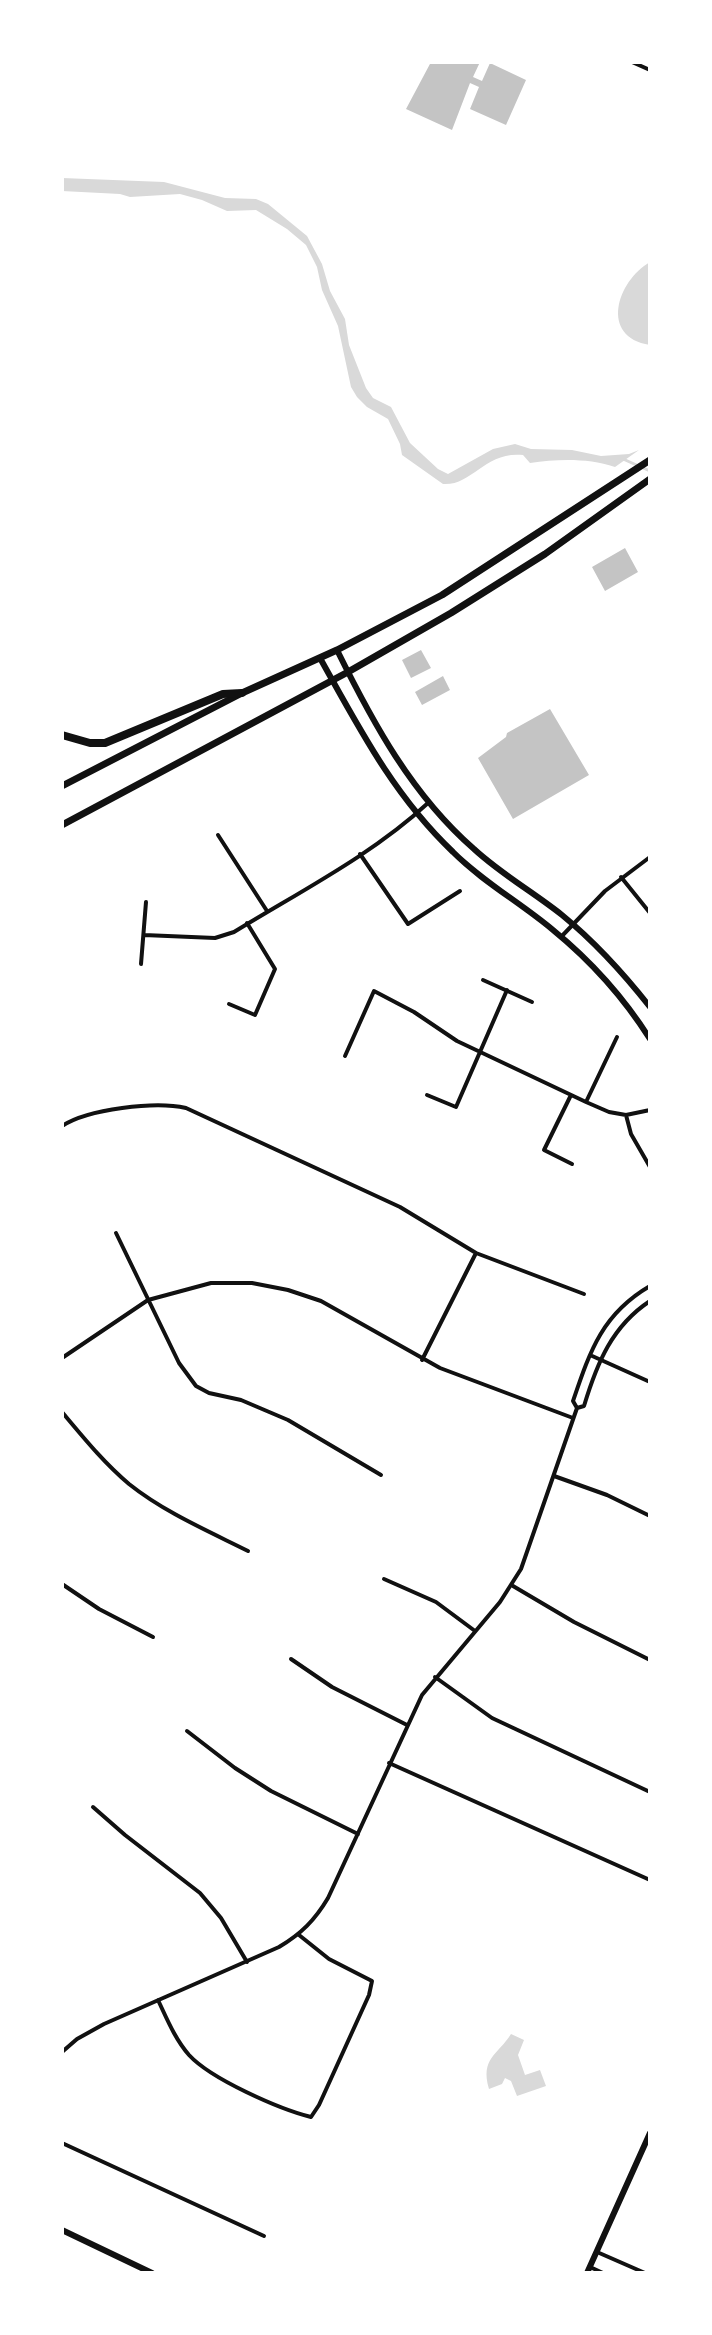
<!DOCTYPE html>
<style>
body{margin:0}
#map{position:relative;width:712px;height:2335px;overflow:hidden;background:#fff;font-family:"Nunito Sans",sans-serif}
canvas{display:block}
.frame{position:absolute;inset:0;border:64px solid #fff;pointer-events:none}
</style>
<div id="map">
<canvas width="712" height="2335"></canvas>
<div class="frame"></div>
</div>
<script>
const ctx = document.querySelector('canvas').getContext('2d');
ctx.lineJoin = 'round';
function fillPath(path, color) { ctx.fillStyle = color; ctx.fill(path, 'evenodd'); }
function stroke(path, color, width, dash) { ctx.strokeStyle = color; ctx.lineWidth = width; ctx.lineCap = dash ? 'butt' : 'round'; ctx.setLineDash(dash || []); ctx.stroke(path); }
fillPath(new Path2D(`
 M 62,178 L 164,182 L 225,198 L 256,199 L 268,204 L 307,236 L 322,264 L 330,291 L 345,319 L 349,345 L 366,388 L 373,398 L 391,407 L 410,443 L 438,469 L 448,474 L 493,449 L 515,444 L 531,449 L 572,450 L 601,456 L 629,454 L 639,450 L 615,467 C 588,458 558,459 530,463 L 523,455 C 485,451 472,486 443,484 L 402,455 L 400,444 L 388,419 L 367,407 L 357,397 L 351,387 L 338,326 L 322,290 L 317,267 L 306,245 L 287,229 L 256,210 L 227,211 L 202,200 L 180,194 L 130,197 L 120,194 L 62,191 Z
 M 650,262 L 650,345 C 599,337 617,281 650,262 Z
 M 511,2034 L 524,2040 L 518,2055 L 525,2075 L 540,2070 L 546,2086 L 517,2096 L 511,2081 L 505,2078 L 502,2084 L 489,2089 C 480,2058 498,2055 511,2034 Z`), '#d9d9d9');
stroke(new Path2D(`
 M 623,459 L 650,471`), '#d9d9d9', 3);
fillPath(new Path2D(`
 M 431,62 L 480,62 L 473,77 L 482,81 L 490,63 L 526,80 L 506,125 L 470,109 L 479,87 L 470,83 L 452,130 L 406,109 Z
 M 625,548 L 638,572 L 605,591 L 592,567 Z
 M 421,650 L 431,668 L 411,678 L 402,660 Z
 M 443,676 L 450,690 L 422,705 L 415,692 Z
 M 550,709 L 589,775 L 513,819 L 478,758 L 506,737 L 507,733 Z`), '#c4c4c4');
stroke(new Path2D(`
 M 632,62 L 650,70
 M 218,835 L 267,911
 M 360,854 L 408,924 L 460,891
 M 621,877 L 650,913
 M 144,935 L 215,938 L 234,932 C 299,892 372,855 428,803
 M 561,937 L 605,891 L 650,857
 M 141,964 L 146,902
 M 483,980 L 532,1002
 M 229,1004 L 255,1015 L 275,969 L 247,923
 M 345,1056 L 374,991 L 414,1012 L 457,1041 L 586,1102 L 609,1112 L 626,1115 L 650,1110
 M 427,1095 L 456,1107 L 507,990
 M 571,1095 L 544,1150 L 572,1164
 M 586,1102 L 617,1037
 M 626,1115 L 631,1134 L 650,1167
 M 62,1126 C 88,1109 155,1101 186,1108 L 400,1207 L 476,1253 L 584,1294
 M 116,1233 L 179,1363 L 196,1386 L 209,1393 L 241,1400 L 288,1420 L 381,1475
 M 590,1355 L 650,1382
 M 62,1358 L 148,1300 L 211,1283 L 252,1283 L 288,1290 L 321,1301 L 440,1368 L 573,1418
 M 422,1360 L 476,1253
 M 577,1408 L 573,1401 C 590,1351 602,1314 650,1286
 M 62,1412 C 83,1437 104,1463 129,1484 C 164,1512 208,1531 248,1551
 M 554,1476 L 607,1495 L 650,1516
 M 384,1579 L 436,1602 L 475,1631
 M 62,1584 L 99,1609 L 153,1637
 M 513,1586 L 574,1622 L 650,1660
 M 291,1659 L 332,1687 L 407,1725
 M 435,1677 L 492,1718 L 650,1792
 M 187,1731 L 235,1768 L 271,1791 L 358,1834
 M 389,1763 L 650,1880
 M 93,1807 L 125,1835 L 200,1893 L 221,1918 L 247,1962
 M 158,2000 C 167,2019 175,2039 189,2055 C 211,2079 279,2109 311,2117 L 319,2105 L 369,1995 L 372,1981 L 329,1959 L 299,1935
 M 62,2052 L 77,2039 L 104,2024 L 279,1947 C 301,1934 315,1920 328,1898 L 422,1695 L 500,1602 L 521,1569 L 577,1408 L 584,1406 C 597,1363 612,1326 650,1301
 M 62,2143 L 264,2236
 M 597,2252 L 645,2273
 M 590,2267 L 603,2273`), '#111', 4);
stroke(new Path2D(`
 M 337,650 C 373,723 412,795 474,849 C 501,874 533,892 562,915 C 595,942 624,974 650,1007
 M 320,658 C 359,728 394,796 453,852 C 483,882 521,903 553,930 C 591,961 624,998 650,1039
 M 62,2230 L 152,2273
 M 587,2273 L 650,2133`), '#111', 6);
stroke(new Path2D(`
 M 62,786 L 242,693 L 337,650 L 442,595 L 650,460
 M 62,825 L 348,672 L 451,613 L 545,554 L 650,479`), '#111', 7);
stroke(new Path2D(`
 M 62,735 L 90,743 L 105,743 L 223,694 L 242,693`), '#111', 8);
</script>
